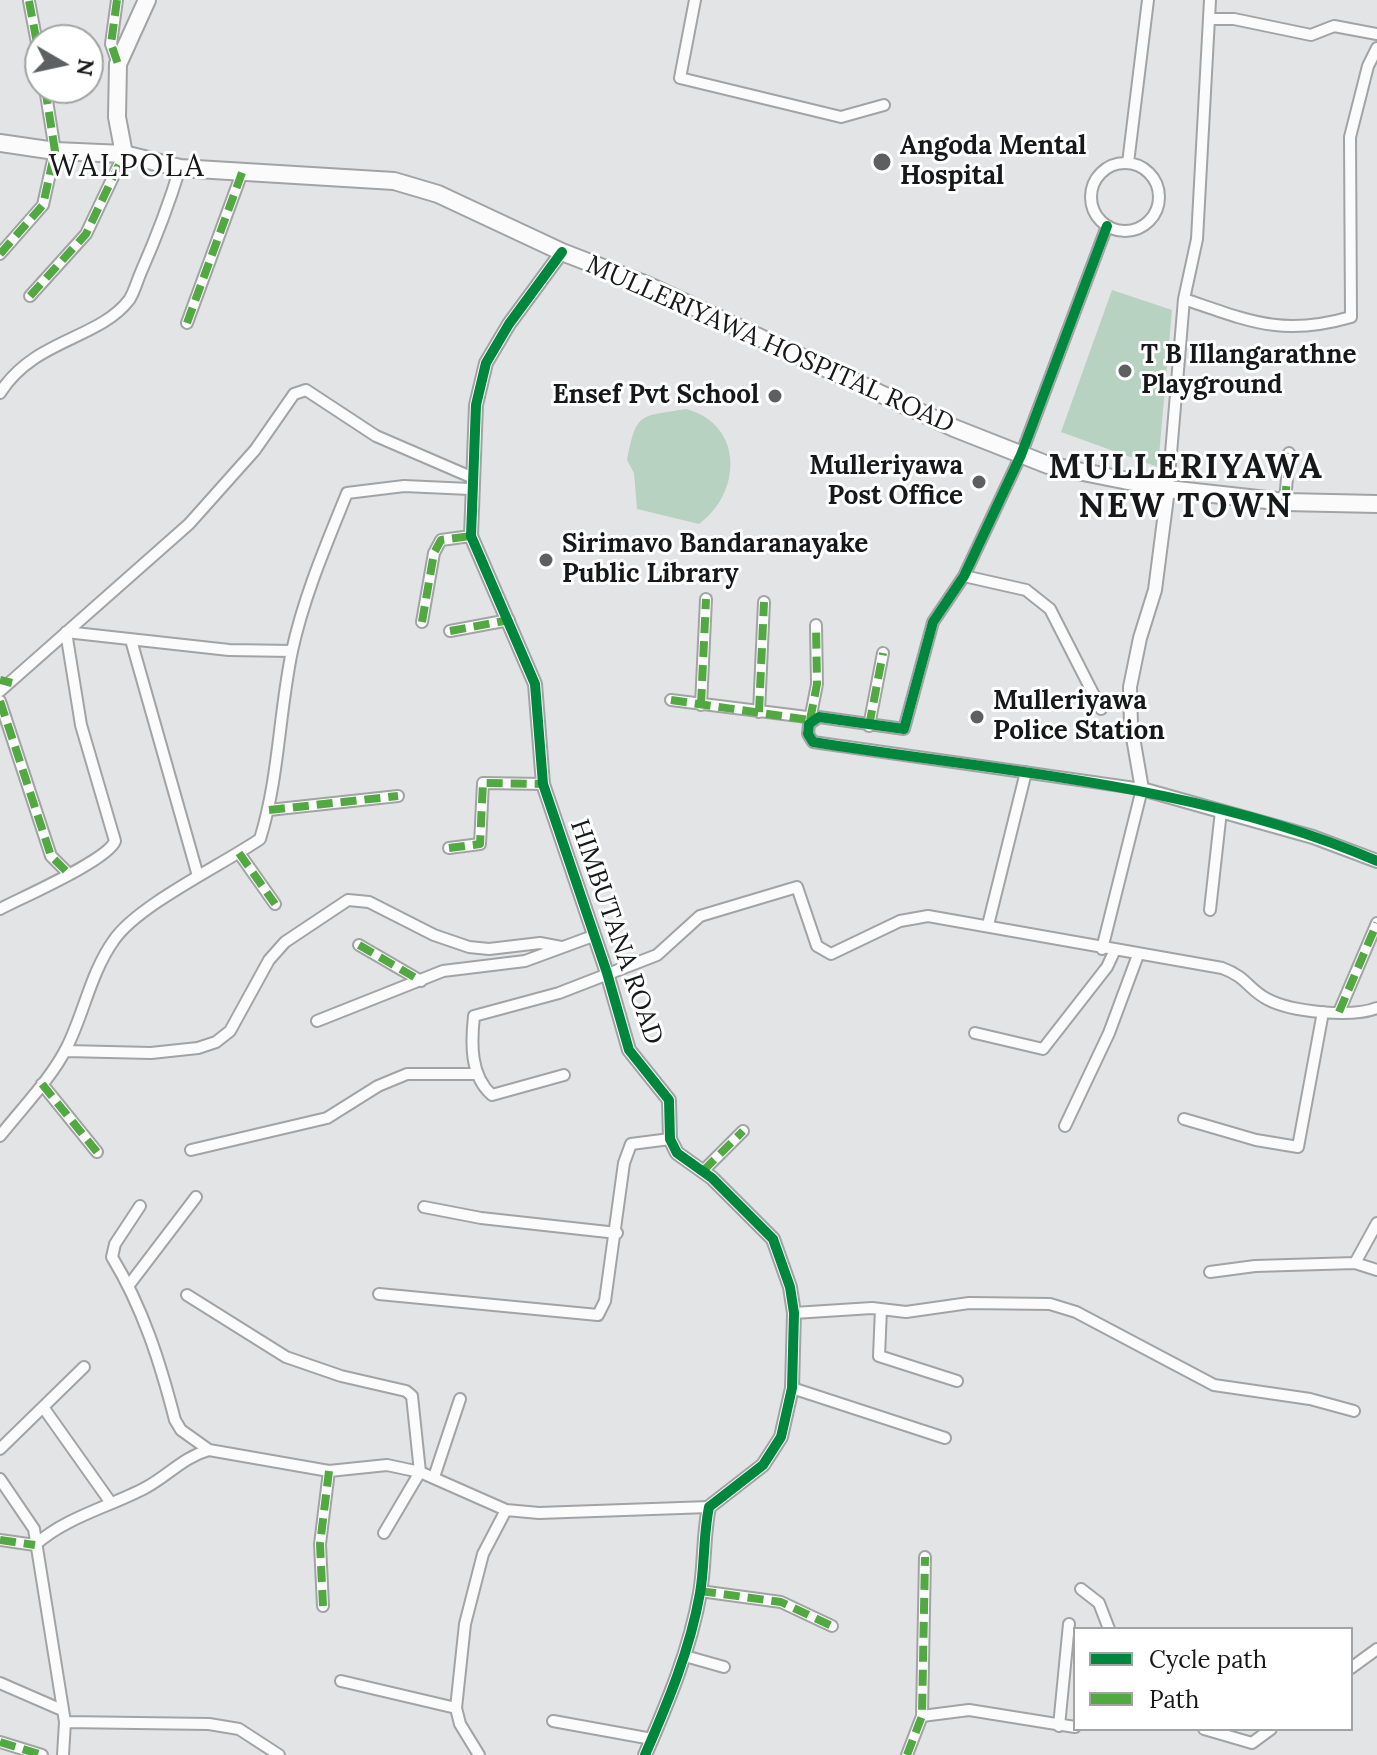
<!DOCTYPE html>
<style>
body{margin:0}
#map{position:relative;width:1377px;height:1755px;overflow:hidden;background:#e3e4e6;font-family:Lora,serif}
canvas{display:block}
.legend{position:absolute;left:1073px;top:1627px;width:280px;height:104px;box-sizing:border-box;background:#fff;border:2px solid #a2a3a3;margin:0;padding:10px 14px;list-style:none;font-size:24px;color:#171819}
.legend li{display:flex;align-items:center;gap:16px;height:40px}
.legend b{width:40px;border:2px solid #a2a3a3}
.north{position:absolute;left:24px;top:24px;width:80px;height:80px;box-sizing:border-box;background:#fff;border:2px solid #a2a3a3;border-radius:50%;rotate:99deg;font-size:22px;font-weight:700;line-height:32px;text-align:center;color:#171819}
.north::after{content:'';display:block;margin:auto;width:28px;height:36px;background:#5e5f61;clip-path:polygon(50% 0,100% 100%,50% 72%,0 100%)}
</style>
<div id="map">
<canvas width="1377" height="1755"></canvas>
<ul class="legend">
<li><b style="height:10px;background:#00873e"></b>Cycle path</li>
<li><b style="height:10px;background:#52a942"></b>Path</li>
</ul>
<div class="north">N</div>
</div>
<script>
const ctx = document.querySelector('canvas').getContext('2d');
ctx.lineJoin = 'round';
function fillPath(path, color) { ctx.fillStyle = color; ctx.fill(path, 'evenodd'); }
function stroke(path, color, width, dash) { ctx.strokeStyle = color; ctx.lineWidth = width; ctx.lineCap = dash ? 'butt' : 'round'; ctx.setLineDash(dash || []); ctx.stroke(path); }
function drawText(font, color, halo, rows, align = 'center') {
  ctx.font = font + ' Lora,serif'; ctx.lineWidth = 6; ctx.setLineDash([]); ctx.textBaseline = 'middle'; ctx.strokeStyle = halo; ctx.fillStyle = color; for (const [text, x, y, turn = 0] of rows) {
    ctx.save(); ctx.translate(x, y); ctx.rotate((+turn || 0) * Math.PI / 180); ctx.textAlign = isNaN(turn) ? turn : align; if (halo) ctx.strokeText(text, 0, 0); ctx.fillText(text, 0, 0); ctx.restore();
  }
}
fillPath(new Path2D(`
 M 1112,290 L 1172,310 L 1158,467 L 1061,432 Z
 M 686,409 C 744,424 742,493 699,524 L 637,509 L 634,473 L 627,460 C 637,411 639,417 686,409 Z`), '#b7d2c0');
const minor = new Path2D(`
 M 117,0 L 111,44 L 118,64
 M 695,0 L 680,78 L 841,117 L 884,105
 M 29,1 L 40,59
 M 1209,19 L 1234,19 L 1311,35 L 1334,26 L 1377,34
 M 1128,163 L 1148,0
 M1091 197a34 34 0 1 1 68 0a34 34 0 1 1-68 0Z
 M 0,254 L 43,205 L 55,151 L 45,88
 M 30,296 L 86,234 L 124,154
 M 1184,299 C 1249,321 1282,337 1351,317 L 1350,137 L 1368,66 L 1377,48
 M 187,323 L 243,170
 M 0,393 C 34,339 98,340 129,300 C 134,293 137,281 141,272 C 156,238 169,204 180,168
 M 1168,489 L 1184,299 L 1197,239 L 1210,0
 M 1285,502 L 1289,453
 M 964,576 L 1026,590 L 1050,609 L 1101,709
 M 422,622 L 434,553 L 441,540 L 471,536
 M 450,631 L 509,620
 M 131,640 L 198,876
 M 0,691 L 189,524 L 255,450 L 294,394 L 306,390 L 376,436 L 471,477
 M 671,700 L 815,718
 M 0,701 L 51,856 L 68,873
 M 701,705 L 706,599
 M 759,712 L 764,602
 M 810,720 L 817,684 L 816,625
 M 869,726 L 883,653
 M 269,810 L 398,796
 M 449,848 L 480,844 L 483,783 L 543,784
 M 239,853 L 275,904
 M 0,909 C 23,897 108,860 115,841 L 81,725 L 66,632 L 229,650 L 292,651
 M 1210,910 L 1221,811
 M 988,925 L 1026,772
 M 359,945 L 421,981
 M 1102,949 L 1142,789 L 813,742 L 808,734 L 809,724 L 819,717 L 904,729 L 933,622 L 964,576 L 1021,455 L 1107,226
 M 1339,1012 L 1377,923
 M 317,1021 L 443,971 L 525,961 L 593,936
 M 975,1033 L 1043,1049 L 1107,967 L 1114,952
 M 66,1051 L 151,1053 L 198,1048 L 216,1042 L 230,1031 L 269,960 L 285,942 L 348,900 L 369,902 L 434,935 L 469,947 L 489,949 L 540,943 L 561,947
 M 564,1075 L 492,1095 C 470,1076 471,1043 474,1016 L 559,993 L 657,955 L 700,916 L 797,887 L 817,946 L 831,954 L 900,921 L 928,916 L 1222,968 C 1247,977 1248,989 1267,999 C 1291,1012 1352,1018 1377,1008
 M 42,1084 L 97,1152
 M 1184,1119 L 1256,1140 L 1298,1147 L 1323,1012
 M 1065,1126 L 1109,1033 L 1138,955
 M 0,1136 C 22,1108 51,1079 67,1047 C 84,1013 91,972 114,940 C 138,905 222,865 260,839 C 279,778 279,713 292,651 C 304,596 326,545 347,493 L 404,486 L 470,489
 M 191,1150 L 327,1118 L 378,1086 L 407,1074 L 477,1074
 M 703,1171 L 743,1131
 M 140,1206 L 115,1244 L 112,1257 C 143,1308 160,1362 175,1420 L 181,1430 L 209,1450
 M 424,1207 L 481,1218 L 617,1233
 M 1377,1223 L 1355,1263 L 1377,1270
 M 1210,1272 L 1255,1266 L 1355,1263
 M 129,1285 L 196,1197
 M 379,1294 L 598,1315 L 605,1301 L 624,1163 L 631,1144 L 670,1139
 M 187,1295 L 286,1357 L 341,1376 L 406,1391 L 412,1396 L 420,1472 L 384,1533
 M 881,1309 L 879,1356 L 957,1381
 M 794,1313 L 872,1308 L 906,1312 L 969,1303 L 1050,1304 L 1076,1312 L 1214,1385 L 1310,1399 L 1354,1411
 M 792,1388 L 945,1438
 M 43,1407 L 111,1503
 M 0,1449 L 84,1367
 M 434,1477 L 460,1399
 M 0,1479 L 34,1529 L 65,1722 L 63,1755
 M 0,1540 L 35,1545
 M 35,1545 C 66,1517 109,1507 145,1488 C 168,1476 183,1457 209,1450 L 329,1471 L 387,1465 L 420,1472 L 506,1510 L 539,1513 L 709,1507
 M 1081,1589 L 1099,1603 L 1109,1629
 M 700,1591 L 781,1602 L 832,1626
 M 323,1606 L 320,1544 L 329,1471
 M 685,1656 L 724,1667
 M 1351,1668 L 1377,1649
 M 341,1681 L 456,1708
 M 0,1683 L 62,1710
 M 922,1716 L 969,1710 L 1075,1727
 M 553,1721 L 652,1739
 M 65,1722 L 209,1724 L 239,1729 L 279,1755
 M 1059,1726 L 1069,1624
 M 1204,1729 L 1252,1743 L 1271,1729
 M 0,1742 L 42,1755
 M 479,1755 L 460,1724 L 456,1708 L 465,1624 L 483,1554 L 506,1510
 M 907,1755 L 922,1716 L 925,1557`);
const tertiary = new Path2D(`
 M 562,252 L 509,324 L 486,363 L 476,405 L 471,536 L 535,684 L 543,784 L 607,973 L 629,1050 L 669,1100 L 670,1139 L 677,1153 L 712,1178 L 773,1239 L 790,1287 L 794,1313 L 792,1388 L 781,1437 L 763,1465 L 709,1507 C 703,1536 705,1564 700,1593 C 690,1650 668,1702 645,1755
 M 1168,489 L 1155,590 L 1140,638 L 1130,687 L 1131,726 L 1142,789 L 1313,837 L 1377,861`);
const primary = new Path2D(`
 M 0,143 L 55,151 L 124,154 L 180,168 L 394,181 L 438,194 L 562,252 L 647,285 L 954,428 L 1048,465 L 1168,489 L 1285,502 L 1377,504
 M 124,154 L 117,117 L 118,64 L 147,0`);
stroke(minor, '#a2a3a4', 14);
stroke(tertiary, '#a2a3a4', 16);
stroke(primary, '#a2a3a4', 20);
stroke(minor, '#fbfbfb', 10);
stroke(tertiary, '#fbfbfb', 12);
stroke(primary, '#fbfbfb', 16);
stroke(new Path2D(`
 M 117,0 L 111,44 L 118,64
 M 29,1 L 40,59
 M 0,254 L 43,205 L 55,151 L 45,88
 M 30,296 L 86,234 L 124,154
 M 187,323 L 243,170
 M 1285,502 L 1289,453
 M 422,622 L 434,553 L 441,540 L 471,536
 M 450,631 L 509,620
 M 0,680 L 12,683
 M 671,700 L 810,720 L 817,718
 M 0,701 L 51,856 L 68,873
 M 701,705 L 706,599
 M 759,712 L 764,602
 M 810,720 L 817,684 L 816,625
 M 869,726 L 883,653
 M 269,810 L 398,796
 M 449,848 L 480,844 L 483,783 L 543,784
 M 239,853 L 275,904
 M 359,945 L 421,981
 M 1339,1012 L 1377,923
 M 42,1084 L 97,1152
 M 703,1171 L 743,1131
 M 0,1540 L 35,1545
 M 700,1591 L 781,1602 L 832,1626
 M 323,1606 L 320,1544 L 329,1471
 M 0,1742 L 42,1755
 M 907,1755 L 922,1716 L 925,1557`), '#52a942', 8, [16, 8]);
stroke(new Path2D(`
 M 1107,226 L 1021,455 L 964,576 L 933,622 L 904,729 L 819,717 L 809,724 L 808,734 L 813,742 C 1001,772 1200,784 1377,861
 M 562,252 L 509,324 L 486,363 L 476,405 L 471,536 L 535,684 L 543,784 L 607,973 L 629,1050 L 669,1100 L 670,1139 L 677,1153 L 712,1178 L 773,1239 L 790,1287 L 794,1313 L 792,1388 L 781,1437 L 763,1465 L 709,1507 C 703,1536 705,1564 700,1593 C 690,1650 668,1702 645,1755`), '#00873e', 10);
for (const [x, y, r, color] of [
 [882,162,10,"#5e5f61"],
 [1125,371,8,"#5e5f61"],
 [775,396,8,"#5e5f61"],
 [979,482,8,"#5e5f61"],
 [546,560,8,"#5e5f61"],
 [977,717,8,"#5e5f61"]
]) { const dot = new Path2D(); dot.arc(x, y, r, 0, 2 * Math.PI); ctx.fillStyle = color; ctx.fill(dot); stroke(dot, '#fff', 3); }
drawText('bold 26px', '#171819', '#fff', [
 ["Angoda Mental",900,147],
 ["Hospital",900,177],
 ["T B Illangarathne",1141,356],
 ["Playground",1141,386],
 ["Ensef Pvt School",759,396,"right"],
 ["Mulleriyawa",963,467,"right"],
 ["Post Office",963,497,"right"],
 ["Sirimavo Bandaranayake",562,545],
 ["Public Library",562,575],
 ["Mulleriyawa",993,702],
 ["Police Station",993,732]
], 'left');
drawText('26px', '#171819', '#fff', [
 ["MULLERIYAWA HOSPITAL ROAD",770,345,24],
 ["HIMBUTANA ROAD",616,932,71]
]);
ctx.letterSpacing = '2px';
drawText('30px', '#171819', '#fff', [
 ["WALPOLA",127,167]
]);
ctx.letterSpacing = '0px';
ctx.letterSpacing = '2px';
drawText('bold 34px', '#171819', '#fff', [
 ["MULLERIYAWA",1186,468],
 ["NEW TOWN",1186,507]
]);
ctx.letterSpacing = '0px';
</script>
